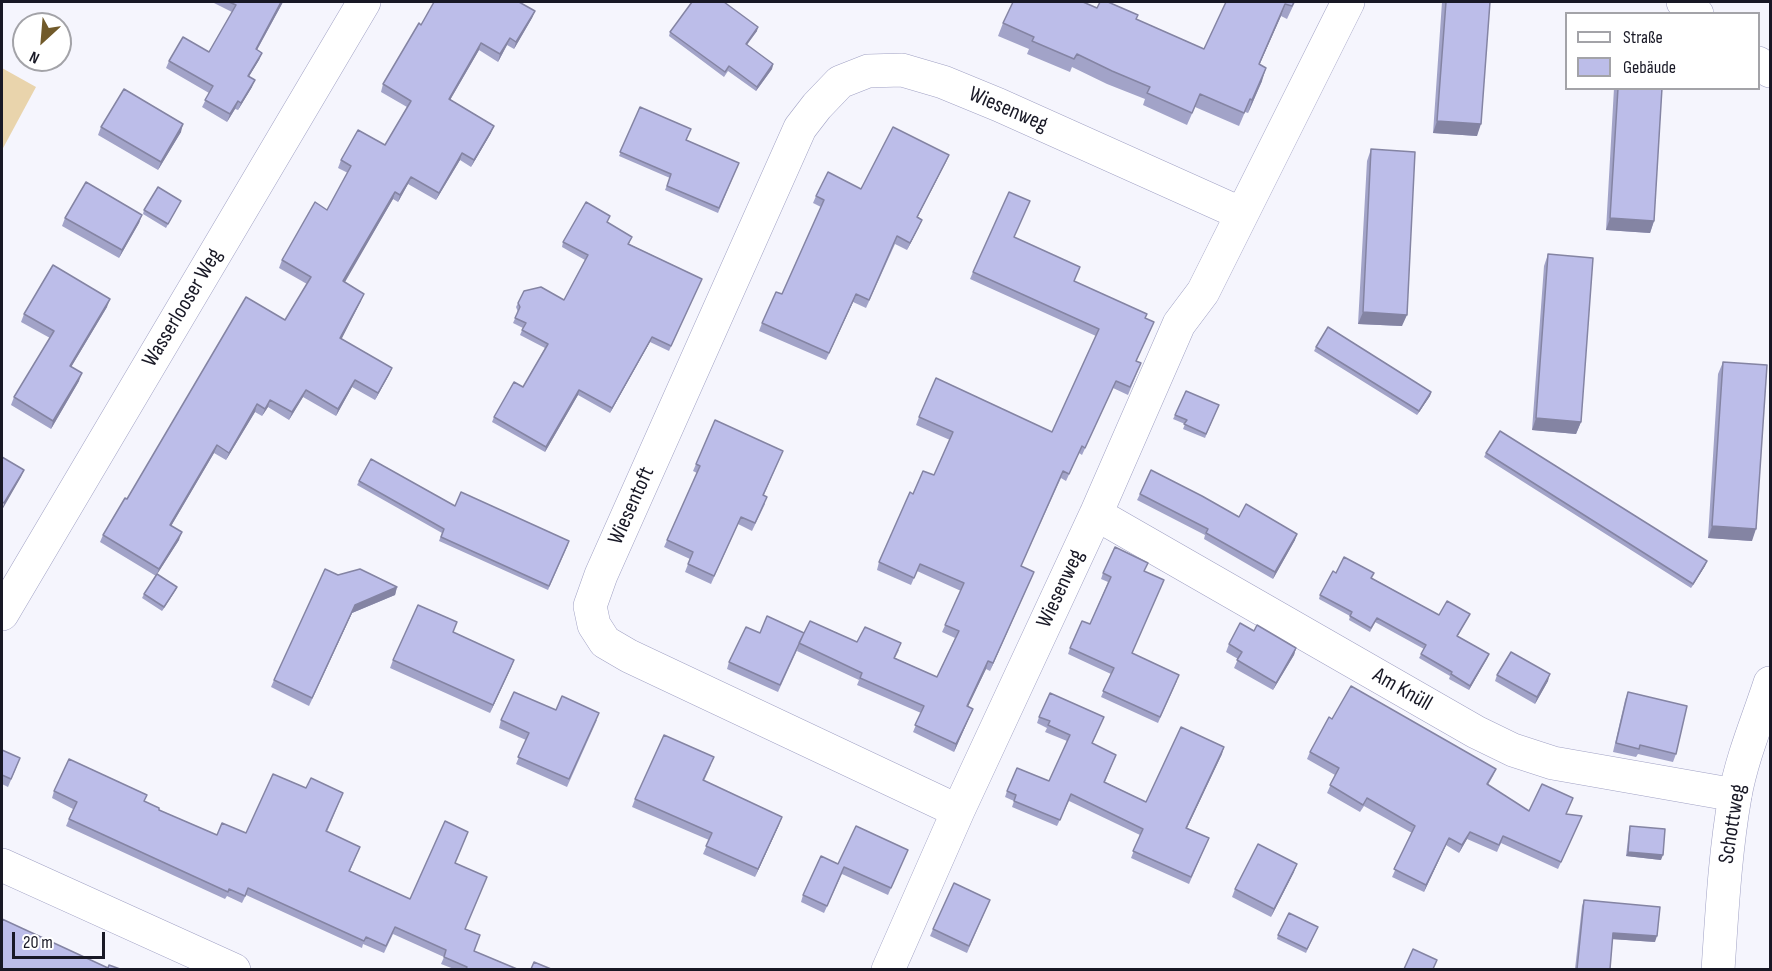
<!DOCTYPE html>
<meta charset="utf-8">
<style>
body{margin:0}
#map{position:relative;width:1772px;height:971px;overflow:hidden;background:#f5f5fd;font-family:"Sofia Sans Condensed",sans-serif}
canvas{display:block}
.frame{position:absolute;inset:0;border:3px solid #181825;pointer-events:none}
.legend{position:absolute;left:1565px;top:12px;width:195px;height:78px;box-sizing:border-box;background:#fff;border:2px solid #a3a3a8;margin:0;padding:8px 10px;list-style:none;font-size:18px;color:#181825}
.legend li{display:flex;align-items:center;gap:12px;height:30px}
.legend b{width:30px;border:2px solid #a3a3a8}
.north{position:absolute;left:12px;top:12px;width:60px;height:60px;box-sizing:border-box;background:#fff;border:2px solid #a3a3a8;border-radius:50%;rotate:206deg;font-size:16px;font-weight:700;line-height:24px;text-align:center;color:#181825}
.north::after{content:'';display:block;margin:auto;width:21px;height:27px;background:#715a2a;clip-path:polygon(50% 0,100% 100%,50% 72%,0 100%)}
.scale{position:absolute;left:12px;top:932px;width:93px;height:27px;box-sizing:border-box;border:3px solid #181825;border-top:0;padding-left:8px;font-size:18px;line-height:21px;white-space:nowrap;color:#181825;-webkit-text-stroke:4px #fff;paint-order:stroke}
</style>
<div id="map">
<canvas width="1772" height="971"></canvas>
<div class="frame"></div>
<ul class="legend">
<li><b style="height:8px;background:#fff"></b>Straße</li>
<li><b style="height:16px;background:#bcbde9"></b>Gebäude</li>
</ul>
<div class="north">N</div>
<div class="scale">20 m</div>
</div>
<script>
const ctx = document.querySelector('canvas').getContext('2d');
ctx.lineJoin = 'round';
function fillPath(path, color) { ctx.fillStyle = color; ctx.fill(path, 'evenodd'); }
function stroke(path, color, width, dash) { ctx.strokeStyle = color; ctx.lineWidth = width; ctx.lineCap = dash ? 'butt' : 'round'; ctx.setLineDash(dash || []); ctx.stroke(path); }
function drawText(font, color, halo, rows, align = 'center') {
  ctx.font = font + ' "Sofia Sans Condensed",sans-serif'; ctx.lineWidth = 4.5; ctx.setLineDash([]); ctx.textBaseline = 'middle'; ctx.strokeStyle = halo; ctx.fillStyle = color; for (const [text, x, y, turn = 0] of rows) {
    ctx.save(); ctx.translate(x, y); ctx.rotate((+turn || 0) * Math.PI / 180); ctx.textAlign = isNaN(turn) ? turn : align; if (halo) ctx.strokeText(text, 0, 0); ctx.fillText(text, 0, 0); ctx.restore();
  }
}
fillPath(new Path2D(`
 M 2,68 L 36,87 L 2,150 Z`), '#e9d4ac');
const minor = new Path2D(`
 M 1683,2 L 1697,14
 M 1758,63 L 1770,71
 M 1096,514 L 1476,732 L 1513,750 L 1553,763 L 1735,795
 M 2,614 L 364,2
 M 958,811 L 629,656 L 605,642 L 594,625 L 590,606 L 601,575 L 800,128 L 817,106 L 840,82 L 868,71 L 902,70 L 943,82 L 999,105 L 1242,214
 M 888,970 L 958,811 L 1096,514 L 1179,324 L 1203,292 L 1348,2`);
const tertiary = new Path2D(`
 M 2,865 L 234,970
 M 1718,970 C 1722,912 1725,853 1735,796 C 1742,757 1758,720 1770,683`);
stroke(minor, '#a0a1c4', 34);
stroke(tertiary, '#a0a1c4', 34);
stroke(minor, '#fff', 33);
stroke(tertiary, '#fff', 33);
fillPath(new Path2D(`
 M 212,2 L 283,2 L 257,50 L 262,53 L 259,60 L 249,76 L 252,87 L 238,110 L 235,109 L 227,122 L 202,107 L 209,93 L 166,68 L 169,61 L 209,52 L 232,12 Z
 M 1226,2 L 1295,2 L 1287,19 L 1281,16 L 1259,65 L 1262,81 L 1248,113 L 1245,112 L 1239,126 L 1195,107 L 1187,125 L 1143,105 L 1145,99 L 1107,84 L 1072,67 L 1070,72 L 1027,54 L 1029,49 L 998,36 L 1003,23 L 1097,8 L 1136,19 L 1204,49 Z
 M 1442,2 L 1490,2 L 1477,136 L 1433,133 Z
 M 535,11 L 532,18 L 514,49 L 507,45 L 498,62 L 479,50 L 450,100 L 491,133 L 471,167 L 460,160 L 436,200 L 408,184 L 398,202 L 393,199 L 344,282 L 361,301 L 341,339 L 392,368 L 389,375 L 375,400 L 352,387 L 336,416 L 303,397 L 289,420 L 268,407 L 262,416 L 255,412 L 226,460 L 214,453 L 171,526 L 179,540 L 157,574 L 177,587 L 175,591 L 162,611 L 142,598 L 144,594 L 156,576 L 100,542 L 103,535 L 127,499 L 285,320 L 307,284 L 279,268 L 282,260 L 327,210 L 348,173 L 338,168 L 341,160 L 385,145 L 407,107 L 381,92 L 383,84 L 421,25 Z
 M 757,31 L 747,45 L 773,64 L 772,69 L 756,91 L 728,71 L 724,77 L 669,36 L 670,32 Z
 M 1614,88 L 1662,88 L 1654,221 L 1650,233 L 1606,230 Z
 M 640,107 L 686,140 L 739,163 L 718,213 L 665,190 L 670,178 L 619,156 Z
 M 101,127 L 181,132 L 158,170 L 98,135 Z
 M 1371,149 L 1402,326 L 1358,324 L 1367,161 Z
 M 949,155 L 946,162 L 917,217 L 919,227 L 907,250 L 895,244 L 866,308 L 853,302 L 826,360 L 759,331 L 762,323 L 782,294 L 821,207 L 813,203 L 816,196 L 861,189 Z
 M 181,201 L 166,228 L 143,214 L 144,210 Z
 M 1030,201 L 1014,237 L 1074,281 L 1146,318 L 1151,329 L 1136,361 L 1141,363 L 1128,395 L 1113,388 L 1082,455 L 1079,453 L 1066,481 L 1061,478 L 1021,566 L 1034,572 L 1031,579 L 990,671 L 986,669 L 968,706 L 970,716 L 954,752 L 913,732 L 921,713 L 857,685 L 859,680 L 797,651 L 798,648 L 778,692 L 727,669 L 729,662 L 760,633 L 804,633 L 899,650 L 895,658 L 937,677 L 955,638 L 942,632 L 961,591 L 917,571 L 911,585 L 877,570 L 879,562 L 913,494 L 934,475 L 950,440 L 916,425 L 919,417 L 1052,432 L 1096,336 L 970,279 L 973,272 Z
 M 142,215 L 139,223 L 119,258 L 62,226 L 65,218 Z
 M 607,223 L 630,242 L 629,244 L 702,279 L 669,351 L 650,342 L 610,413 L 578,395 L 545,452 L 492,422 L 494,417 L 523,387 L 545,348 L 520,335 L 523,328 L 513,323 L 518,312 L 516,307 L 518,303 L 564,300 L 585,260 L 562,247 L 563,242 Z
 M 1548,254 L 1581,422 L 1576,434 L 1532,430 L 1544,266 Z
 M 107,307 L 71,367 L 79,381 L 51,429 L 11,405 L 14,397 L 50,338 L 21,322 L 24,314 Z
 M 1316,347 L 1431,392 L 1430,396 L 1417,415 L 1314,351 Z
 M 1723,362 L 1752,541 L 1708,538 L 1718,374 Z
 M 1219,405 L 1205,438 L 1183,429 L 1185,424 L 1173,419 L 1175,415 Z
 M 1486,453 L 1705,566 L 1691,588 L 1484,457 Z
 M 780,458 L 764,495 L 765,504 L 752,531 L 738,524 L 711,584 L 685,572 L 690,559 L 664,547 L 697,473 L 693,471 L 696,464 Z
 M 359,481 L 455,506 L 568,545 L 548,590 L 439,541 L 442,533 L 357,485 Z
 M 1140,494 L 1239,517 L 1295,540 L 1273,579 L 1204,539 L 1205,535 L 1137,500 Z
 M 1144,571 L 1132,653 L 1177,681 L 1158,723 L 1101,697 L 1111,674 L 1068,654 L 1070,648 L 1090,624 L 1108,582 L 1101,579 L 1103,573 Z
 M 1336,573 L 1372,578 L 1439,615 L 1468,618 L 1457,637 L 1489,654 L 1469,690 L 1449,679 L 1450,676 L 1419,658 L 1424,649 L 1375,622 L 1370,632 L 1349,620 L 1350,616 L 1319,599 L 1320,595 Z
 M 338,575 L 397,587 L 395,595 L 352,613 L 309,706 L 271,687 L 274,680 Z
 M 1254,631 L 1296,648 L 1294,655 L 1273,690 L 1234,668 L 1238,659 L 1226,652 L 1229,644 Z
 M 453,632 L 514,660 L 490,713 L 390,668 L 393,660 Z
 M 1497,675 L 1548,681 L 1535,704 L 1495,681 Z
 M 1628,692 L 1676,754 L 1673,762 L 1638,754 L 1636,757 L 1613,752 L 1625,700 Z
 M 1039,717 L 1104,717 L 1092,744 L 1116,755 L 1105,782 L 1146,802 L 1222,754 L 1187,828 L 1209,838 L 1189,884 L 1131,858 L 1140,835 L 1069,801 L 1057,826 L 1012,807 L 1014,801 L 1005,797 L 1007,791 L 1049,781 L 1067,741 L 1045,732 L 1047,728 L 1037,723 Z
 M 1332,719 L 1496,769 L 1493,776 L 1488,785 L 1529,811 L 1573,798 L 1566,814 L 1582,816 L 1558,869 L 1501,843 L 1497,852 L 1467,839 L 1459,853 L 1446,845 L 1424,892 L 1392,877 L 1412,833 L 1364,806 L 1360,812 L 1327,793 L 1335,775 L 1307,759 L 1310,752 Z
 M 501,720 L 597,720 L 567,787 L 516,764 L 526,740 L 499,728 Z
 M 2,750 L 17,766 L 8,787 L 2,784 Z
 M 711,765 L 704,781 L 779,825 L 755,877 L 703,854 L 709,840 L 632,807 L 635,799 Z
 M 306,788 L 343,793 L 327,832 L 360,847 L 350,871 L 410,899 L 468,832 L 455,863 L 466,929 L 474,951 L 517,969 L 454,969 L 441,964 L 444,957 L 393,934 L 384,953 L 363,944 L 362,948 L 246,895 L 242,903 L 227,896 L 225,899 L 66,826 L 73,809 L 52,798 L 54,791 L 144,802 L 159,810 L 217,835 L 246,833 Z
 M 1630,826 L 1661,860 L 1626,856 L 1629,830 Z
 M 908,850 L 888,895 L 842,874 L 824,913 L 801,902 L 803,895 L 838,864 Z
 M 1294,872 L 1271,917 L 1232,897 L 1235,889 Z
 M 990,900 L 967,953 L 930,936 L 933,929 Z
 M 1584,900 L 1655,942 L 1612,939 L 1610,969 L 1575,969 L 1582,906 Z
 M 1318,927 L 1306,953 L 1277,939 L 1278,935 Z`), '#a2a3c8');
fillPath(new Path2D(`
 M 281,2 L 283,2 L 253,57 L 256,49 Z
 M 1285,4 L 1281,16 L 1254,77 L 1259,64 Z
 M 535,11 L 532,18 L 514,49 L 516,42 Z
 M 758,27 L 757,31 L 744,48 L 746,44 Z
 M 510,38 L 507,45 L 498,62 L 500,54 Z
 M 481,43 L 479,50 L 446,107 L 449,99 Z
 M 262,53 L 259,60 L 245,83 L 248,76 Z
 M 773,64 L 772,69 L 756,91 L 757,87 Z
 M 1266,68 L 1262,81 L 1248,113 L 1252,100 Z
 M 255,80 L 252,87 L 238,110 L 241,103 Z
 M 238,101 L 235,109 L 227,122 L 230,114 Z
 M 1437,121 L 1481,124 L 1477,136 L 1433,133 Z
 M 183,124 L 181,132 L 158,170 L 161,162 Z
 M 494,126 L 491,133 L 471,167 L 474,160 Z
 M 462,153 L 460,160 L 436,200 L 439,193 Z
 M 949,155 L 946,162 L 914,224 L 917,217 Z
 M 411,177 L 408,184 L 398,202 L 400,195 Z
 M 395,192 L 393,199 L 341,289 L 343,281 Z
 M 142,215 L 139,223 L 119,258 L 122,250 Z
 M 1610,218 L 1654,221 L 1650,233 L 1606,230 Z
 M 922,220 L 919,227 L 907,250 L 910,243 Z
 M 364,294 L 361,301 L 338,346 L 340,338 Z
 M 856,294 L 853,302 L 826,360 L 829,353 Z
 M 110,299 L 107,307 L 67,374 L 70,366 Z
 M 1363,312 L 1407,315 L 1402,326 L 1358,324 Z
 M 652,337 L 650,342 L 610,413 L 612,408 Z
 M 392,368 L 389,375 L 375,400 L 378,393 Z
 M 82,373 L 79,381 L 51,429 L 53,421 Z
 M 355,380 L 352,387 L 336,416 L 338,409 Z
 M 306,390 L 303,397 L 289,420 L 292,412 Z
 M 579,390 L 578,395 L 545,452 L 546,447 Z
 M 1431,392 L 1430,396 L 1417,415 L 1419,411 Z
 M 270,400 L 268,407 L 262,416 L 265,409 Z
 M 257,404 L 255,412 L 226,460 L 229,453 Z
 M 1536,418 L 1581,422 L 1576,434 L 1532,430 Z
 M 217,445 L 214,453 L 167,533 L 170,525 Z
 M 24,470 L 21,477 L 2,510 L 4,503 Z
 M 1712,526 L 1756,529 L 1752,541 L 1708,538 Z
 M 182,532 L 179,540 L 156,576 L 159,569 Z
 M 1297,534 L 1295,540 L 1273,579 L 1275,572 Z
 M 1707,561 L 1705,566 L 1691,588 L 1693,584 Z
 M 1034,572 L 1031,579 L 990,671 L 993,663 Z
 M 177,587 L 175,591 L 162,611 L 164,607 Z
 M 397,587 L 395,595 L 352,613 L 309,706 L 355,605 Z
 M 1296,648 L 1294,655 L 1273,690 L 1276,683 Z
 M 1489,654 L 1487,659 L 1469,690 L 1470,686 Z
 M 514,660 L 511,668 L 490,713 L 493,705 Z
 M 988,661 L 986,669 L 965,713 L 967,706 Z
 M 1550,674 L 1548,681 L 1535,704 L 1537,697 Z
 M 973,709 L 970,716 L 954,752 L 956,744 Z
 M 1224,747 L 1222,754 L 1184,834 L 1186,828 Z
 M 782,817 L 779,825 L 755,877 L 758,869 Z
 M 1470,832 L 1467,839 L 1459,853 L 1462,845 Z
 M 1449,838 L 1446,845 L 1424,892 L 1426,885 Z
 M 1628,852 L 1663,855 L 1661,860 L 1626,856 Z
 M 1297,864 L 1294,872 L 1271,917 L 1274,909 Z
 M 1613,933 L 1657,936 L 1655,942 L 1611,939 Z`), '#8484a3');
const building = new Path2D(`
 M 229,2 L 281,2 L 256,49 L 262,53 L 248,76 L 255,80 L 241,103 L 238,101 L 230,114 L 205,100 L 213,86 L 169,61 L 183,37 L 209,52 L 236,5 Z
 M 434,2 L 519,2 L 535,11 L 516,42 L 510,38 L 500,54 L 481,43 L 449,99 L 494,126 L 474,160 L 462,153 L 439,193 L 411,177 L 400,195 L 395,192 L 343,281 L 364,294 L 340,338 L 392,368 L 378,393 L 355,380 L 338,409 L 306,390 L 292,412 L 270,400 L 265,409 L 257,404 L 229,453 L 217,445 L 170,525 L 182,532 L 159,569 L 103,535 L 125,498 L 127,499 L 246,297 L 285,320 L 311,277 L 282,260 L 315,202 L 327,210 L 351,166 L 341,160 L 358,130 L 385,145 L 411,101 L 383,84 L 419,23 L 421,25 Z
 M 692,2 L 724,2 L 758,27 L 746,44 L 773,64 L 757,87 L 729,66 L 725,72 L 670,32 Z
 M 1013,2 L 1083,2 L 1097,8 L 1100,2 L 1108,2 L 1138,15 L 1136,19 L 1204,49 L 1226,2 L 1294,2 L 1292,6 L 1285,4 L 1259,64 L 1266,68 L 1252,100 L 1250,99 L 1244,113 L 1200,94 L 1192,113 L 1147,93 L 1150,87 L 1112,71 L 1077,54 L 1074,59 L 1032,41 L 1034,37 L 1003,23 Z
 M 1446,2 L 1490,2 L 1481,124 L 1437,121 Z
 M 1618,88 L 1662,88 L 1654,221 L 1610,218 Z
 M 124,89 L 183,124 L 161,162 L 101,127 Z
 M 640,107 L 691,129 L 686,140 L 739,163 L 719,208 L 667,186 L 671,174 L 620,152 Z
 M 893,127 L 949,155 L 917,217 L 922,220 L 910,243 L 897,236 L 869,300 L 856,294 L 829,353 L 762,323 L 776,292 L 782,294 L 824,200 L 816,196 L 828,172 L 861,189 Z
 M 1371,149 L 1415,152 L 1407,315 L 1363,312 Z
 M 86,182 L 142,215 L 122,250 L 65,218 Z
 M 158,187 L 181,201 L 168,224 L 144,210 Z
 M 1009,192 L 1030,201 L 1014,237 L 1080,267 L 1074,281 L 1147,314 L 1145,318 L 1154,322 L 1136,361 L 1141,363 L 1130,387 L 1116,381 L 1085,448 L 1082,446 L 1069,474 L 1063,471 L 1021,566 L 1034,572 L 993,663 L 988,661 L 967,706 L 973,709 L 956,744 L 915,725 L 924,706 L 860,678 L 862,673 L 799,643 L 810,621 L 857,642 L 865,627 L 901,643 L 894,658 L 937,677 L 959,631 L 945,625 L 964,583 L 920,564 L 914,578 L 879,562 L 910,492 L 913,494 L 923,471 L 934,475 L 953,432 L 919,417 L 936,378 L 1052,432 L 1099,329 L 973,272 Z
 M 586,202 L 610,216 L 607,222 L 632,237 L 628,244 L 702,279 L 671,346 L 652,337 L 612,408 L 579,390 L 546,447 L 494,417 L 514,382 L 523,387 L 548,344 L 522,330 L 526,323 L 515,318 L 520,307 L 518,303 L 524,291 L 541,287 L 564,300 L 588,255 L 563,242 Z
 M 1548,254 L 1593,258 L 1581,422 L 1536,418 Z
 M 53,265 L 110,299 L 70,366 L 82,373 L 53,421 L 14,397 L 54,331 L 24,314 Z
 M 1328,327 L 1431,392 L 1419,411 L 1316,347 Z
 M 1723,362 L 1767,365 L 1756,529 L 1712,526 Z
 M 1186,391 L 1219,405 L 1206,434 L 1184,424 L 1187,420 L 1175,415 Z
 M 715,420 L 783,451 L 763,495 L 767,497 L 755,523 L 741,517 L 714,576 L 688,564 L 693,552 L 667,540 L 700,466 L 696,464 Z
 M 1500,431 L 1707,561 L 1693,584 L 1486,453 Z
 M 2,457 L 24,470 L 4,503 L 2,502 Z
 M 371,459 L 455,506 L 461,492 L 569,541 L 549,586 L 441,537 L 444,529 L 359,481 Z
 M 1151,470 L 1202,496 L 1239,517 L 1246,504 L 1297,534 L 1275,572 L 1206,533 L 1208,529 L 1140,494 Z
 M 1115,547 L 1148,563 L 1144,571 L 1164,580 L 1132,653 L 1179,675 L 1160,717 L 1103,691 L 1114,668 L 1070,648 L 1082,621 L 1090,624 L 1111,577 L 1103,573 Z
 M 1344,557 L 1374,573 L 1371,578 L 1439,615 L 1447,601 L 1470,614 L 1457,636 L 1489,654 L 1470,686 L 1451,674 L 1452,672 L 1421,654 L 1426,645 L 1377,618 L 1371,628 L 1350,616 L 1352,612 L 1320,595 L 1333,571 L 1336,573 Z
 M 325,569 L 338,575 L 360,569 L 397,587 L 355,605 L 312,698 L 274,680 Z
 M 157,574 L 177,587 L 164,607 L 144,594 Z
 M 418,605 L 457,622 L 453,632 L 514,660 L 493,705 L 393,660 Z
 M 767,616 L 804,633 L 780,685 L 729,662 L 746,627 L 760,633 Z
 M 1240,623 L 1254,631 L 1257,625 L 1296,648 L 1276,683 L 1237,660 L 1242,652 L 1229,644 Z
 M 1511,652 L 1550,674 L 1537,697 L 1497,675 Z
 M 1351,686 L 1496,769 L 1487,784 L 1529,811 L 1542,784 L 1573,798 L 1566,814 L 1582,816 L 1561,862 L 1503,836 L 1499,845 L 1470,832 L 1462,845 L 1449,838 L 1426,885 L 1394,869 L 1415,826 L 1367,798 L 1363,805 L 1330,785 L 1339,768 L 1310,752 L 1329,717 L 1332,719 Z
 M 514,692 L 556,710 L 562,696 L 599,713 L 569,779 L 518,757 L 529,733 L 501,720 Z
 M 1628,692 L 1687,706 L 1676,754 L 1640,745 L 1639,749 L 1616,743 Z
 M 1050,693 L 1104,717 L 1092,743 L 1116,755 L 1104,782 L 1146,802 L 1181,727 L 1224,747 L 1186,828 L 1209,838 L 1191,877 L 1133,851 L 1143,829 L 1071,794 L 1060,820 L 1014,801 L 1016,795 L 1007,791 L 1017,768 L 1049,781 L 1070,735 L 1048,725 L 1050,721 L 1039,717 Z
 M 664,735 L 714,757 L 703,780 L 782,817 L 758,869 L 706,846 L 712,833 L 635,799 Z
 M 2,750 L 20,758 L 11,779 L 2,775 Z
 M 69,759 L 147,795 L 144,801 L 159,808 L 159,810 L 217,835 L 222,823 L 246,833 L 273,774 L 306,788 L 311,778 L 343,793 L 326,831 L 360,847 L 349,871 L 410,899 L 445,821 L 468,832 L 455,863 L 487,877 L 465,929 L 480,935 L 474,951 L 517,969 L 466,969 L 467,967 L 444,957 L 446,950 L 395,927 L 386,946 L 366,937 L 364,941 L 248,888 L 245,896 L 229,889 L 228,892 L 69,819 L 77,802 L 54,791 Z
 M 856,826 L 908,850 L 891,888 L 844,867 L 827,906 L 803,895 L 821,856 L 838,864 Z
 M 1630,826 L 1665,829 L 1663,855 L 1628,852 Z
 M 1258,844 L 1297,864 L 1274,909 L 1235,889 Z
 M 954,883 L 990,900 L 969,946 L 933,929 Z
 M 1584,900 L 1660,907 L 1657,936 L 1613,933 L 1610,969 L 1577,969 Z
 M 1289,913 L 1318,927 L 1307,949 L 1278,935 Z
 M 2,919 L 108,968 L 109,965 L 120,969 L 2,969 Z
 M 1413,949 L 1437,960 L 1433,969 L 1404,969 Z
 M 534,962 L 551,969 L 531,969 Z`);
fillPath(building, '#bcbde9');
stroke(building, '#8484a3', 1.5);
drawText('22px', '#181825', '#fff', [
 ["Wiesenweg",1008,110,23],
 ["Wasserlooser Weg",183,308,-59],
 ["Wiesentoft",632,506,-66],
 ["Wiesenweg",1061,589,-65],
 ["Am Knüll",1402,690,30],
 ["Schottweg",1733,824,-81]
]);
</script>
